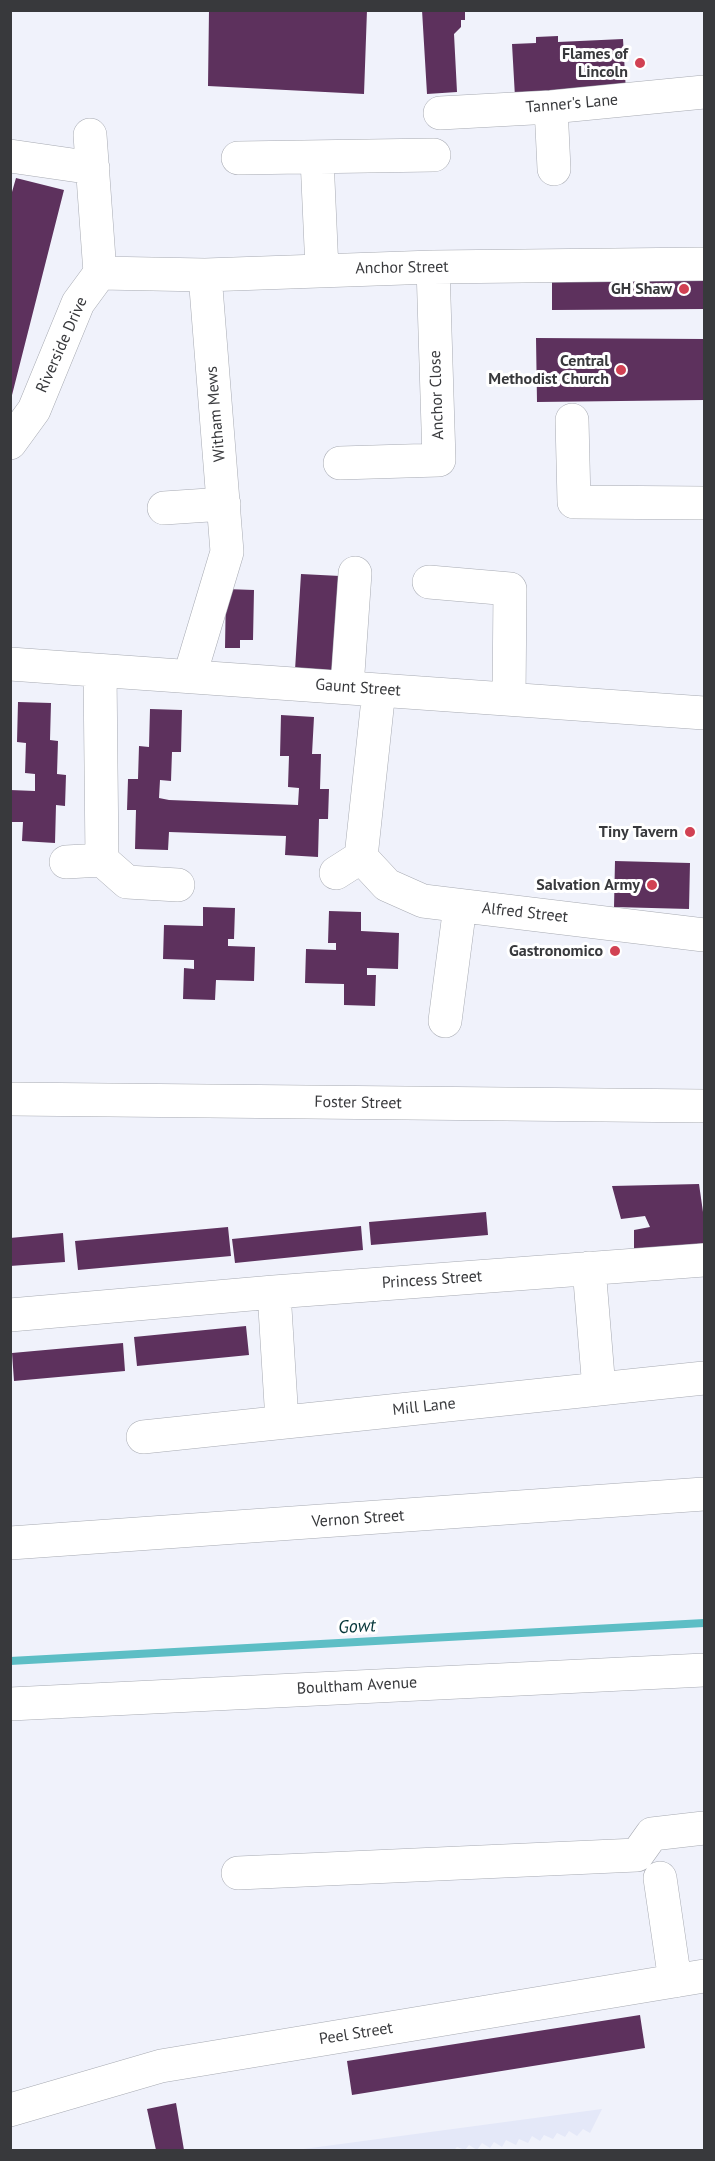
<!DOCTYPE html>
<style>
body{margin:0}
#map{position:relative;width:715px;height:2161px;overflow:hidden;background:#f0f2fb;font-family:"PT Sans",sans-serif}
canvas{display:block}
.frame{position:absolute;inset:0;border:12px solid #38393c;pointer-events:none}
</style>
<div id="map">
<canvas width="715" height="2161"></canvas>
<div class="frame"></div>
</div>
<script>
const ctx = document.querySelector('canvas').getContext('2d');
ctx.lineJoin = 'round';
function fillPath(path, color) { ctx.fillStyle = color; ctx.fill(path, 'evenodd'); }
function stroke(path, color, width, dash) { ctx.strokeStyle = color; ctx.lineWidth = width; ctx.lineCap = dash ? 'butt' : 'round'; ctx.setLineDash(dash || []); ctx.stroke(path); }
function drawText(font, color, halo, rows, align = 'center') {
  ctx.font = font + ' "PT Sans",sans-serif'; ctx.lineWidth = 6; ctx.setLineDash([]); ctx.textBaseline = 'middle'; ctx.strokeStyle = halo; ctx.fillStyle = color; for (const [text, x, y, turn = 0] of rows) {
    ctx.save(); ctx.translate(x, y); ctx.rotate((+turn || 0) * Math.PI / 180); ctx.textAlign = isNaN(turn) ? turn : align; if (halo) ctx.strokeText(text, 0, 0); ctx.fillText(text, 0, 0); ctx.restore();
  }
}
fillPath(new Path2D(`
 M 602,2109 L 590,2133 L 583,2129 L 577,2136 L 569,2131 L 565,2137 L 557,2133 L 553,2139 L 544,2135 L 540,2141 L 532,2136 L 528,2143 L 519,2139 L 516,2145 L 506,2140 L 502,2147 L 494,2142 L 490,2148 L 482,2143 L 477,2150 L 469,2145 L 465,2150 L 457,2147 L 454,2150 L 296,2150 Z`), '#e4e8f8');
stroke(new Path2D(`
 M 10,1661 L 704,1623`), '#5dbec5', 8);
fillPath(new Path2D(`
 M 209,10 L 367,10 L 364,94 L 208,86 Z
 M 422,10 L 465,10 L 465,20 L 461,20 L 461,27 L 454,34 L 457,92 L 427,94 Z
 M 558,36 L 558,42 L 623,39 L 626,92 L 515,97 L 512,44 L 536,43 L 536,37 Z
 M 16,178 L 64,190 L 11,399 L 10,199 Z
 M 704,269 L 704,309 L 552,310 L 552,276 Z
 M 536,338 L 704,339 L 704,400 L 537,402 Z
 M 301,574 L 340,576 L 334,672 L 295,670 Z
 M 226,589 L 254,590 L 253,640 L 240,640 L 240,648 L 225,648 Z
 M 18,702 L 51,703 L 50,740 L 58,741 L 57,774 L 66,775 L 65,806 L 56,805 L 55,843 L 22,841 L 23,822 L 10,822 L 10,790 L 35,791 L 35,774 L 25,773 L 26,743 L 17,742 Z
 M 150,709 L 182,710 L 181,752 L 172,752 L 171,781 L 160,780 L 159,798 L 169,800 L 298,805 L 299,788 L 288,787 L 289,756 L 280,756 L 281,715 L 314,717 L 312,754 L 321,754 L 320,789 L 329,789 L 328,819 L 319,819 L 318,857 L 285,855 L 286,836 L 169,832 L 168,850 L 135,849 L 136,810 L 127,810 L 128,779 L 138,779 L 139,746 L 149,747 Z
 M 615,861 L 690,863 L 689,909 L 614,907 Z
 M 203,907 L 235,908 L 234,939 L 228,939 L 228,946 L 255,947 L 254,981 L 216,980 L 215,1000 L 183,999 L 184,968 L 194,969 L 194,960 L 163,959 L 164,925 L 203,926 Z
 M 329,911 L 361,912 L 361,931 L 399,933 L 398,969 L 367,968 L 367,975 L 376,975 L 375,1006 L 344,1005 L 344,984 L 305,983 L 306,949 L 336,950 L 336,943 L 328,943 Z
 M 699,1184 L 704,1219 L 704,1249 L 634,1254 L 634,1230 L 650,1227 L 645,1216 L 621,1219 L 612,1186 Z
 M 486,1212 L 488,1235 L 371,1245 L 369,1222 Z
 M 361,1226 L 363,1250 L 235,1263 L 232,1239 Z
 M 228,1227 L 231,1256 L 78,1270 L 75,1241 Z
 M 63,1233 L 65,1262 L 10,1266 L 10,1238 Z
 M 246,1326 L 249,1355 L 137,1366 L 134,1337 Z
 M 123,1343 L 125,1371 L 14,1381 L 12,1353 Z
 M 640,2015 L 645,2048 L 352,2095 L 347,2061 Z
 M 176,2103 L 184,2150 L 156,2150 L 147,2109 Z`), '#5d315d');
const minor = new Path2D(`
 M 551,107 L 554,169
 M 440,113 L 551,107 L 704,92
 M 10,156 L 93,168
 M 238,158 L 434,155
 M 317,158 L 322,270
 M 100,273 L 205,275 L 433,267 L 704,264
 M 572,420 L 574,502 L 704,503
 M 10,443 L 34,410 L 78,303 L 100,273 L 90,135
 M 340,463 L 439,460 L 433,267
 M 164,508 L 224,504
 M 429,582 L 510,589 L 509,699
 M 10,664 L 704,713
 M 100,671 L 102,860 L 127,882 L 178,885
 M 190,675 L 227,552 L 205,275
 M 347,687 L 355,573
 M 379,690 L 361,857 L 387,885 L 423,901 L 704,935
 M 66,862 L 102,860
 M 336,873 L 361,857
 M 445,1021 L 460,906
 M 10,1099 L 704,1106
 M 589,1268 L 599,1389
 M 274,1292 L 282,1421
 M 10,1315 L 274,1292 L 704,1260
 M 143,1437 L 704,1378
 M 10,1543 L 704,1494
 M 10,1704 L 704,1670
 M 238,1873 L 637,1855 L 652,1834 L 704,1828
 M 660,1878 L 675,1981
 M 10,2110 L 161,2066 L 704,1976`);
stroke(minor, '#a7aab2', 34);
stroke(minor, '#fff', 33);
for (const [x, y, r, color] of [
 [640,63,6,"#d14153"],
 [684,289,6,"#d14153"],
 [621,370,6,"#d14153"],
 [690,832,6,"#d14153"],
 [652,885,6,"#d14153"],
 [615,951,6,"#d14153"]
]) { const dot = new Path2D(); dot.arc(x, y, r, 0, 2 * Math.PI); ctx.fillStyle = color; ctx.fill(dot); stroke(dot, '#fff', 2); }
drawText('bold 16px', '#38393c', '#fff', [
 ["Flames of",628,54],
 ["Lincoln",628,72],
 ["GH Shaw",672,289],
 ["Central",609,361],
 ["Methodist Church",609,379],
 ["Tiny Tavern",678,832],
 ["Salvation Army",640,885],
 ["Gastronomico",603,951]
], 'right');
drawText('16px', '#38393c', '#fff', [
 ["Tanner's Lane",572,104,-5],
 ["Anchor Street",402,268,-1],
 ["Riverside Drive",62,345,-66],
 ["Anchor Close",437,395,-92],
 ["Witham Mews",216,414,-95],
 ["Gaunt Street",358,688,4],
 ["Alfred Street",525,913,6],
 ["Foster Street",358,1103,1],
 ["Princess Street",432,1280,-4],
 ["Mill Lane",424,1407,-6],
 ["Vernon Street",358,1519,-4],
 ["Boultham Avenue",357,1686,-3],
 ["Peel Street",356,2034,-9]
]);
drawText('italic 18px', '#053639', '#fff', [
 ["Gowt",357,1627,-3]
]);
</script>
